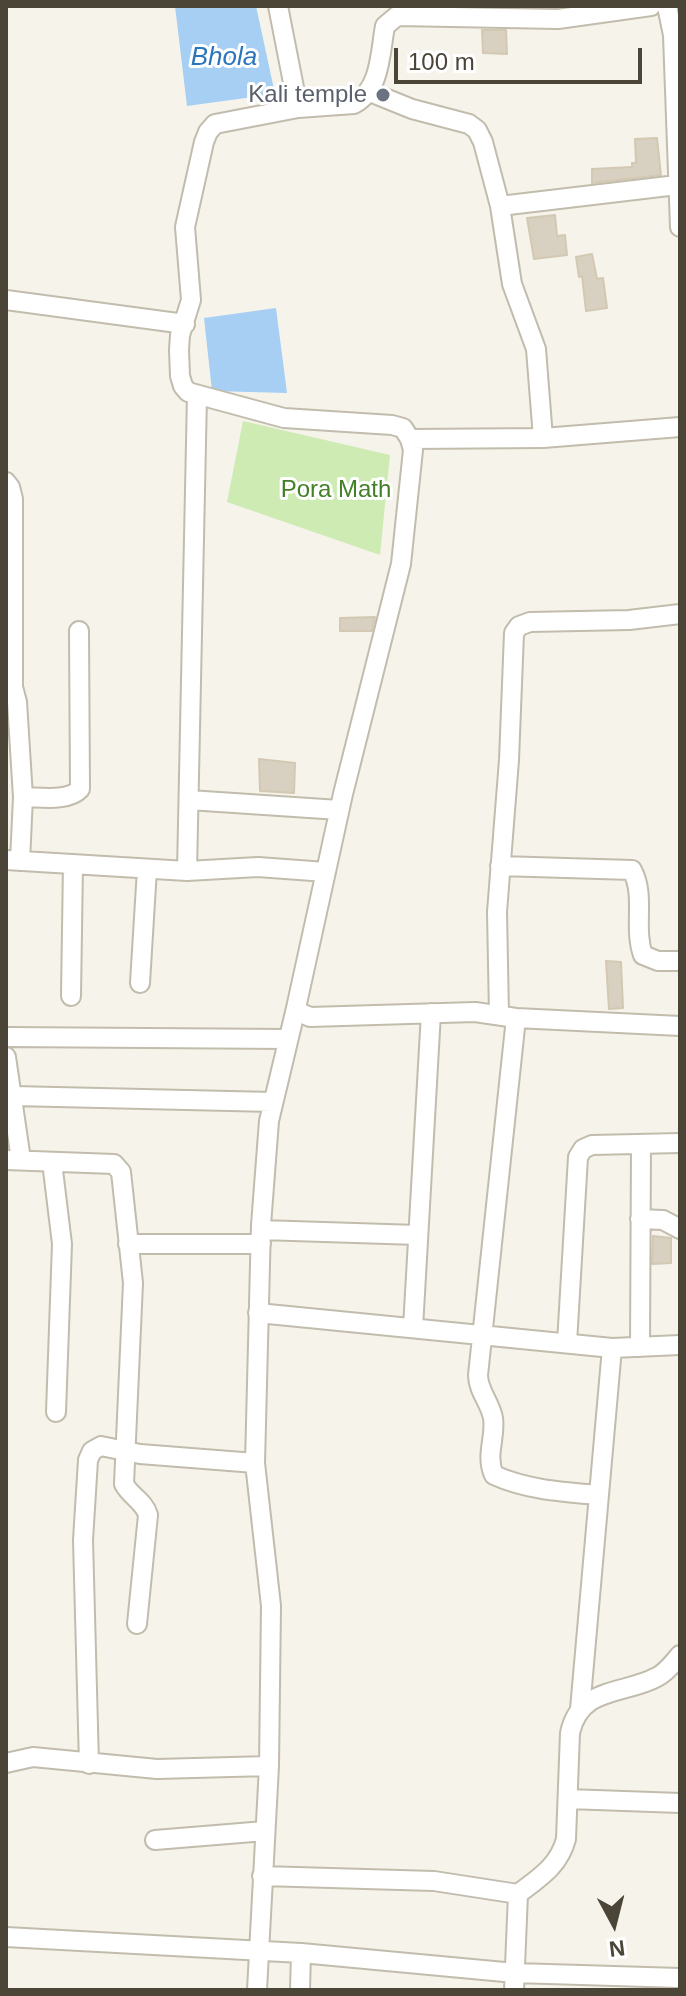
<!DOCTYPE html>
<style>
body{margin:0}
#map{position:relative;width:686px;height:1996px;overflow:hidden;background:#f6f3eb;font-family:Arial,sans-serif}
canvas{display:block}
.frame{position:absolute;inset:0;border:8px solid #4b4538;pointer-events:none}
.north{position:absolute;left:574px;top:1884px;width:80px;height:80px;-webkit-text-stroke:6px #fff;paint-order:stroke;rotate:173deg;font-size:22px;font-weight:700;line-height:32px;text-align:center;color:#4b4538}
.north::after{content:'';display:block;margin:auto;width:28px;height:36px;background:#4b4538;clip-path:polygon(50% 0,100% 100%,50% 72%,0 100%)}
.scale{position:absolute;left:394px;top:48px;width:248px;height:36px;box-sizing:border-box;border:4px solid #4b4538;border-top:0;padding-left:10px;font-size:24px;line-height:28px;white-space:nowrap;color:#4b4538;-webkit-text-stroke:6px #fff;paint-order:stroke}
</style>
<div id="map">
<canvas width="686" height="1996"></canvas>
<div class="frame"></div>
<div class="north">N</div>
<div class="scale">100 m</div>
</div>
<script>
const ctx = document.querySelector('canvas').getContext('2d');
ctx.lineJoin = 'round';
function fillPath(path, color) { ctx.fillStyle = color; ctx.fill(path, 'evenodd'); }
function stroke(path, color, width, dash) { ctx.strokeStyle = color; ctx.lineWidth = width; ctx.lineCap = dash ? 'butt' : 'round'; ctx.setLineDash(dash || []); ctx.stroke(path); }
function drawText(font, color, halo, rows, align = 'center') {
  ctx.font = font + ' Arial,sans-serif'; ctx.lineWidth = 6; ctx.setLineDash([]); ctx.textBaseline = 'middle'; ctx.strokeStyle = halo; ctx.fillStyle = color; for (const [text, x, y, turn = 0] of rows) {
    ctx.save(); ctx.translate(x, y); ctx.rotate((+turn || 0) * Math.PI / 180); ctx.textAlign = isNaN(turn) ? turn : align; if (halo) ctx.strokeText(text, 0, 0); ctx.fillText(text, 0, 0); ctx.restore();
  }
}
fillPath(new Path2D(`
 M 243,421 L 390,455 L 380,555 L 227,502 Z`), '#ceebb3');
fillPath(new Path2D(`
 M 175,6 L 256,6 L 275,94 L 187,106 Z
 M 276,308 L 287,393 L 212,391 L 204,318 Z`), '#a6cff3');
const building = new Path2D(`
 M 482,30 L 506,30 L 507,54 L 483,53 Z
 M 657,138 L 661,175 L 592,183 L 592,169 L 632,167 L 632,163 L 636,163 L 635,139 Z
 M 555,215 L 557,236 L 565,235 L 567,255 L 534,259 L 527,218 Z
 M 592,254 L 597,279 L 603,278 L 607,308 L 586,311 L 582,276 L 579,277 L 576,257 Z
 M 375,617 L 372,631 L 340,631 L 340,618 Z
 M 259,759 L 295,763 L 294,793 L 260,791 Z
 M 606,961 L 621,962 L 623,1008 L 609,1009 Z
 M 653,1236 L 671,1238 L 671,1263 L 652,1264 Z`);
fillPath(building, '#d8d0c0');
stroke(building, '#d3c9b2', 2);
const minor = new Path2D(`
 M 278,6 L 298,108
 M 651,6 L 558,19 L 397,16 L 385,26 C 380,53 381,89 354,104 L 298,108 L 215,124 L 208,132 L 204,142 L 185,227 L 191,300 L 180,335 L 179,350 L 180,376 L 183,386 L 188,392 L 284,418 L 392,425 L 403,428 L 410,439 L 413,450 L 401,564 L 343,794 L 296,1008 L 301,1013 L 310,1017 L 475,1012 L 516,1018 L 680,1026
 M 667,6 L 673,35 L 680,227
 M 370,92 L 412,109 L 469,124 L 477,130 L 483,142 L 500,206 L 512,284 L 536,349 L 543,438
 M 500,206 L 677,185
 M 6,300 L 185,324
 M 410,439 L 543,438 L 680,427
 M 6,482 L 10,487 L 13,499 L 13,687 L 17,702 L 23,797 L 20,861
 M 23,797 C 40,797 68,802 80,789 L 79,631
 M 189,800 L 339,810
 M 6,860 L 187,871 L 258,867 L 326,872
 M 500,866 L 632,870 C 646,896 633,927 643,955 L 658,961 L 680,961
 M 187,871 L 197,395
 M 140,983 L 147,869
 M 71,996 L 73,864
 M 499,1015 L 497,912 L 509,760 L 514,633 L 519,626 L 530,622 L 629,620 L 680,614
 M 516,1018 L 478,1375 C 478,1391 490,1402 493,1418 C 496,1438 485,1455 494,1475 C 527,1490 564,1492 599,1495
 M 6,1037 L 288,1039
 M 6,1057 L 21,1160
 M 13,1096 L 273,1102
 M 6,1160 L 114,1164 L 121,1172 L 133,1283 L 124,1484 C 131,1497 144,1501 148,1515 L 137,1624
 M 52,1162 L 62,1244 L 56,1412
 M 640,1219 L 663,1220 L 680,1229
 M 261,1230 L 418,1235
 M 128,1244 L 261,1244
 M 258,1313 L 612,1348 L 680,1345
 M 413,1328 L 431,1013
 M 567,1343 L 578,1157 L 583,1149 L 592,1145 L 680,1143
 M 640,1347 L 641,1146
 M 580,1709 L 612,1348
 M 6,1763 L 33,1757 L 157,1769 L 269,1766
 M 89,1764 L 83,1540 L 88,1460 L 92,1451 L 101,1446 L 140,1454 L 255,1463
 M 568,1799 L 680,1803
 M 155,1840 L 265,1831
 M 262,1876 L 434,1881 L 518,1894
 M 6,1937 L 301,1953 L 515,1973 L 680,1978
 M 257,1990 L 269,1766 L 271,1606 L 255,1463 L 261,1225 L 269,1121 L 296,1008
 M 300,1990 L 301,1953
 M 514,1990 L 518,1894 C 539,1878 559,1866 566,1839 L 570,1733 C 580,1686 624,1695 657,1677 C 667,1672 673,1663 680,1655`);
stroke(minor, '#c2bcad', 22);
stroke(minor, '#fff', 18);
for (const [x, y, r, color] of [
 [383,95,8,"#6b7280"]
]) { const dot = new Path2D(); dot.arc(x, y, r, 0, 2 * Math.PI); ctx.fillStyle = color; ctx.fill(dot); stroke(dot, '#fff', 3); }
drawText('24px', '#5b616d', '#fff', [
 ["Kali temple",367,95]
], 'right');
drawText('24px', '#438028', '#fff', [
 ["Pora Math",336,490]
]);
drawText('italic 26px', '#2c75bc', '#fff', [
 ["Bhola",224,58]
]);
</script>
